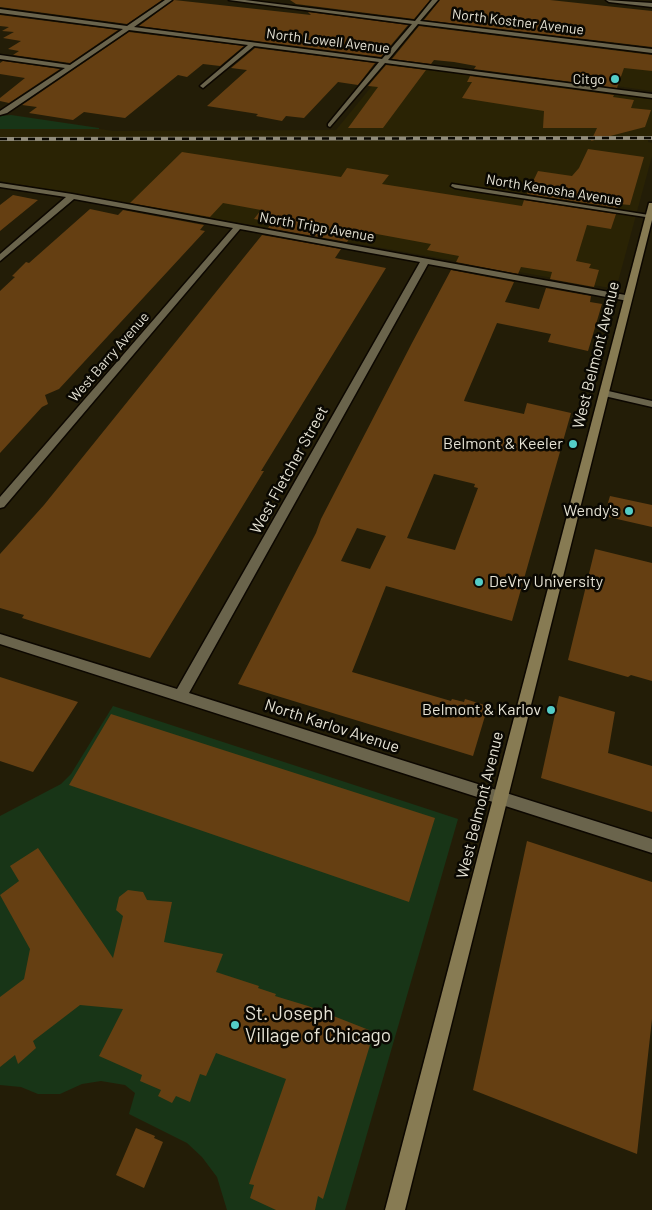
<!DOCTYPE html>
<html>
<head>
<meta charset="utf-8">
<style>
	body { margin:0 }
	canvas { display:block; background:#231d07 }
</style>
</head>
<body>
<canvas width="652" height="1210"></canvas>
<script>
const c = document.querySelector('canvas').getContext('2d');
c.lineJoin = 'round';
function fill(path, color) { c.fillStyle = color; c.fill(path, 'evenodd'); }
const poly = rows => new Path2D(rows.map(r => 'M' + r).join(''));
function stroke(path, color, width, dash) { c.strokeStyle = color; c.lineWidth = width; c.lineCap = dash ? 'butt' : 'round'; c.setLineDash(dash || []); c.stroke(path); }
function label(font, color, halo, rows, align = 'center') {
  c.font = font + ' Barlow,sans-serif'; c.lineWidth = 5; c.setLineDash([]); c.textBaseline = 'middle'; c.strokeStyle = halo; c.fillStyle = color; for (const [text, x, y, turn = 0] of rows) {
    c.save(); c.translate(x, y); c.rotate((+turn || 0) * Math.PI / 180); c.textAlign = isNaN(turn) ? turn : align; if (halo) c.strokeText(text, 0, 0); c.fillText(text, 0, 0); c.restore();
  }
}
const built = poly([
	[615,50,652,55,652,91,602,84],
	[390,64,652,99,652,137,649,137,648,142,652,143,652,156,616,289,0,181,0,129,99,129,113,131,336,130]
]);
const green = poly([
	[11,115,99,128,99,129,0,129,0,116],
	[113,706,458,819,345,1210,227,1210,217,1177,202,1157,187,1143,129,1114,135,1093,125,1085,101,1081,82,1084,60,1094,38,1094,21,1087,0,1085,0,816,61,784,71,774]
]);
const building = poly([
	[0,0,162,0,127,24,0,7],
	[174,0,311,15,308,12,408,25,381,57,139,26],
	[290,0,430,0,414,19,296,4],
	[440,0,550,0,652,11,652,47,424,20],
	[0,15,118,30,70,63,13,55,19,51,8,49,21,41,3,38,14,32,2,31,9,27,0,26],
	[419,26,652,55,652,71,624,68,617,88,474,69,476,66,454,62,434,60,431,64,392,59],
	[129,32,244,46,220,66,203,64,187,77,178,75,125,118,84,112,73,120,29,113,37,107,22,105],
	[255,48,375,63,358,85,338,82,304,118,286,116,282,121,256,116,258,114,207,106,247,70,231,68],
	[3,61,60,69,9,103,0,101,0,98,25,78,0,74,0,63],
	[386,65,426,70,383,128,348,128,378,87,368,86],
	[470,76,614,95,613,97,634,100,631,108,651,110,645,127,591,141,597,128,543,128,544,111,462,98,472,82,467,82],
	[588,149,644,157,630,205,619,204,618,208,527,194,538,171,572,176,579,168],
	[182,152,341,177,347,168,389,175,382,184,522,206,524,200,616,214,611,229,587,225,576,261,591,264,589,268,599,270,594,287,550,279,552,272,521,267,518,274,456,262,459,256,427,250,431,244,355,230,347,242,268,228,272,222,254,219,261,210,223,203,210,217,130,203],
	[13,195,38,200,0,231,0,205],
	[90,209,118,215,123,210,204,225,200,230,205,231,59,389,45,395,48,404,42,407,0,453,0,291,15,277,12,276,26,262,29,263],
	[262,235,341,249,335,258,386,268,261,471,264,471,150,658,22,618,24,615,0,608,0,554,44,505],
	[451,270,514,282,505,302,539,309,546,288,591,296,590,302,602,304,588,351,548,342,551,334,497,323,465,398,464,401,524,414,527,403,571,413,512,621,386,586,352,672,451,701,452,699,464,702,465,699,488,706,473,756,238,684,316,533,321,519,412,343],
	[434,474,475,484,474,487,478,488,455,550,407,538],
	[357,528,386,536,370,569,341,561],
	[610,496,652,505,652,527,604,516],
	[595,549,652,563,652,681,631,675,628,677,568,660],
	[0,677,78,702,33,772,0,761],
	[559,696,615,712,608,753,652,766,652,812,541,778],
	[111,714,435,818,409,902,69,785],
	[527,841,652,882,652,1019,637,1154,473,1090],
	[38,848,113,958,123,916,116,910,119,897,128,890,143,892,147,900,172,902,164,942,223,954,216,972,259,986,258,988,276,994,275,996,308,1006,369,1030,366,1044,370,1045,323,1199,318,1196,315,1210,276,1210,250,1198,254,1185,249,1184,286,1079,216,1053,206,1076,200,1074,190,1102,176,1096,172,1103,158,1096,161,1090,140,1081,142,1075,99,1056,123,1009,80,1005,33,1041,36,1048,18,1064,15,1055,0,1067,0,997,24,979,30,949,0,895,19,881,10,866],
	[136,1128,155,1136,154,1138,163,1142,144,1188,116,1175]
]);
const minor = poly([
	[165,0,172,0,134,27,382,59,412,24,229,0,245,0,415,21,432,0,438,0,420,21,652,49,652,53,418,24,388,60,652,94,652,98,385,63,330,127,328,126,328,124,379,62,254,46,203,88,200,86,201,85,248,45,129,30,7,113,0,115,0,111,65,68,0,59,0,55,70,65,123,29,0,13,0,9,127,26,165,0],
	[606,0,652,3,652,7,609,2,606,0],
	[0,183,72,194,631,296,632,298,628,301,428,264,189,693,652,839,652,853,0,644,0,634,177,689,420,262,240,229,4,507,0,508,0,497,233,228,74,199,0,261,0,254,66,197,0,187,0,183],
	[452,184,649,215,652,215,652,218,455,188,451,186,452,184]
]);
const tertiary = poly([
	[604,390,652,401,652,407,600,395,600,391,604,390]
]);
const secondary = poly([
	[649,203,652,203,652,220,405,1210,385,1210,649,203]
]);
const rail = poly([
	[0,139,652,138]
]);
const markers = [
	[615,79,5,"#54cdc7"],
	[573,444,5,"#54cdc7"],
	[629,511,5,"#54cdc7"],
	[479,582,5,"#54cdc7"],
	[551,710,5,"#54cdc7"],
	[235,1025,5,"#54cdc7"]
];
const farStreetnames = [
	["North Kostner Avenue",518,22,7],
	["North Lowell Avenue",328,41,7],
	["North Kenosha Avenue",554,190,9],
	["North Tripp Avenue",317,227,10],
	["West Barry Avenue",109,357,-49]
];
const farPoinames = [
	["Citgo",605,79]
];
const streetNames = [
	["West Belmont Avenue",596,355,-76],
	["West Fletcher Street",289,470,-61],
	["North Karlov Avenue",332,726,18],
	["West Belmont Avenue",480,805,-76]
];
const poiNames = [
	["Belmont & Keeler",563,444],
	["Wendy's",619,511],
	["DeVry University",489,582,"left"],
	["Belmont & Karlov",541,710]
];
const nearPoinames = [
	["St. Joseph",245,1014],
	["Village of Chicago",245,1036]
];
fill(built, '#2a2304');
fill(green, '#183517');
fill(building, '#653f12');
stroke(minor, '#0c0700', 3);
stroke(tertiary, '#0c0700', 3);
stroke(secondary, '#0c0700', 3);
fill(minor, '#6a644c');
fill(tertiary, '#6a644c');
fill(secondary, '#877b53');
stroke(rail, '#908b7a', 4);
stroke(rail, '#0a0802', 2.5, [7]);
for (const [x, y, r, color] of markers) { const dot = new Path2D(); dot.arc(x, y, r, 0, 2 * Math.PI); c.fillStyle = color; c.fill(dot); stroke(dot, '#0a0802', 2); }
label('14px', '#e6e3d5', '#0a0802', farStreetnames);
label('14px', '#e6e3d5', '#0a0802', farPoinames, 'right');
label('16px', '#e6e3d5', '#0a0802', streetNames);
label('16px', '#e6e3d5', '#0a0802', poiNames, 'right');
label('19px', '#e6e3d5', '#0a0802', nearPoinames, 'left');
</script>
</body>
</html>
